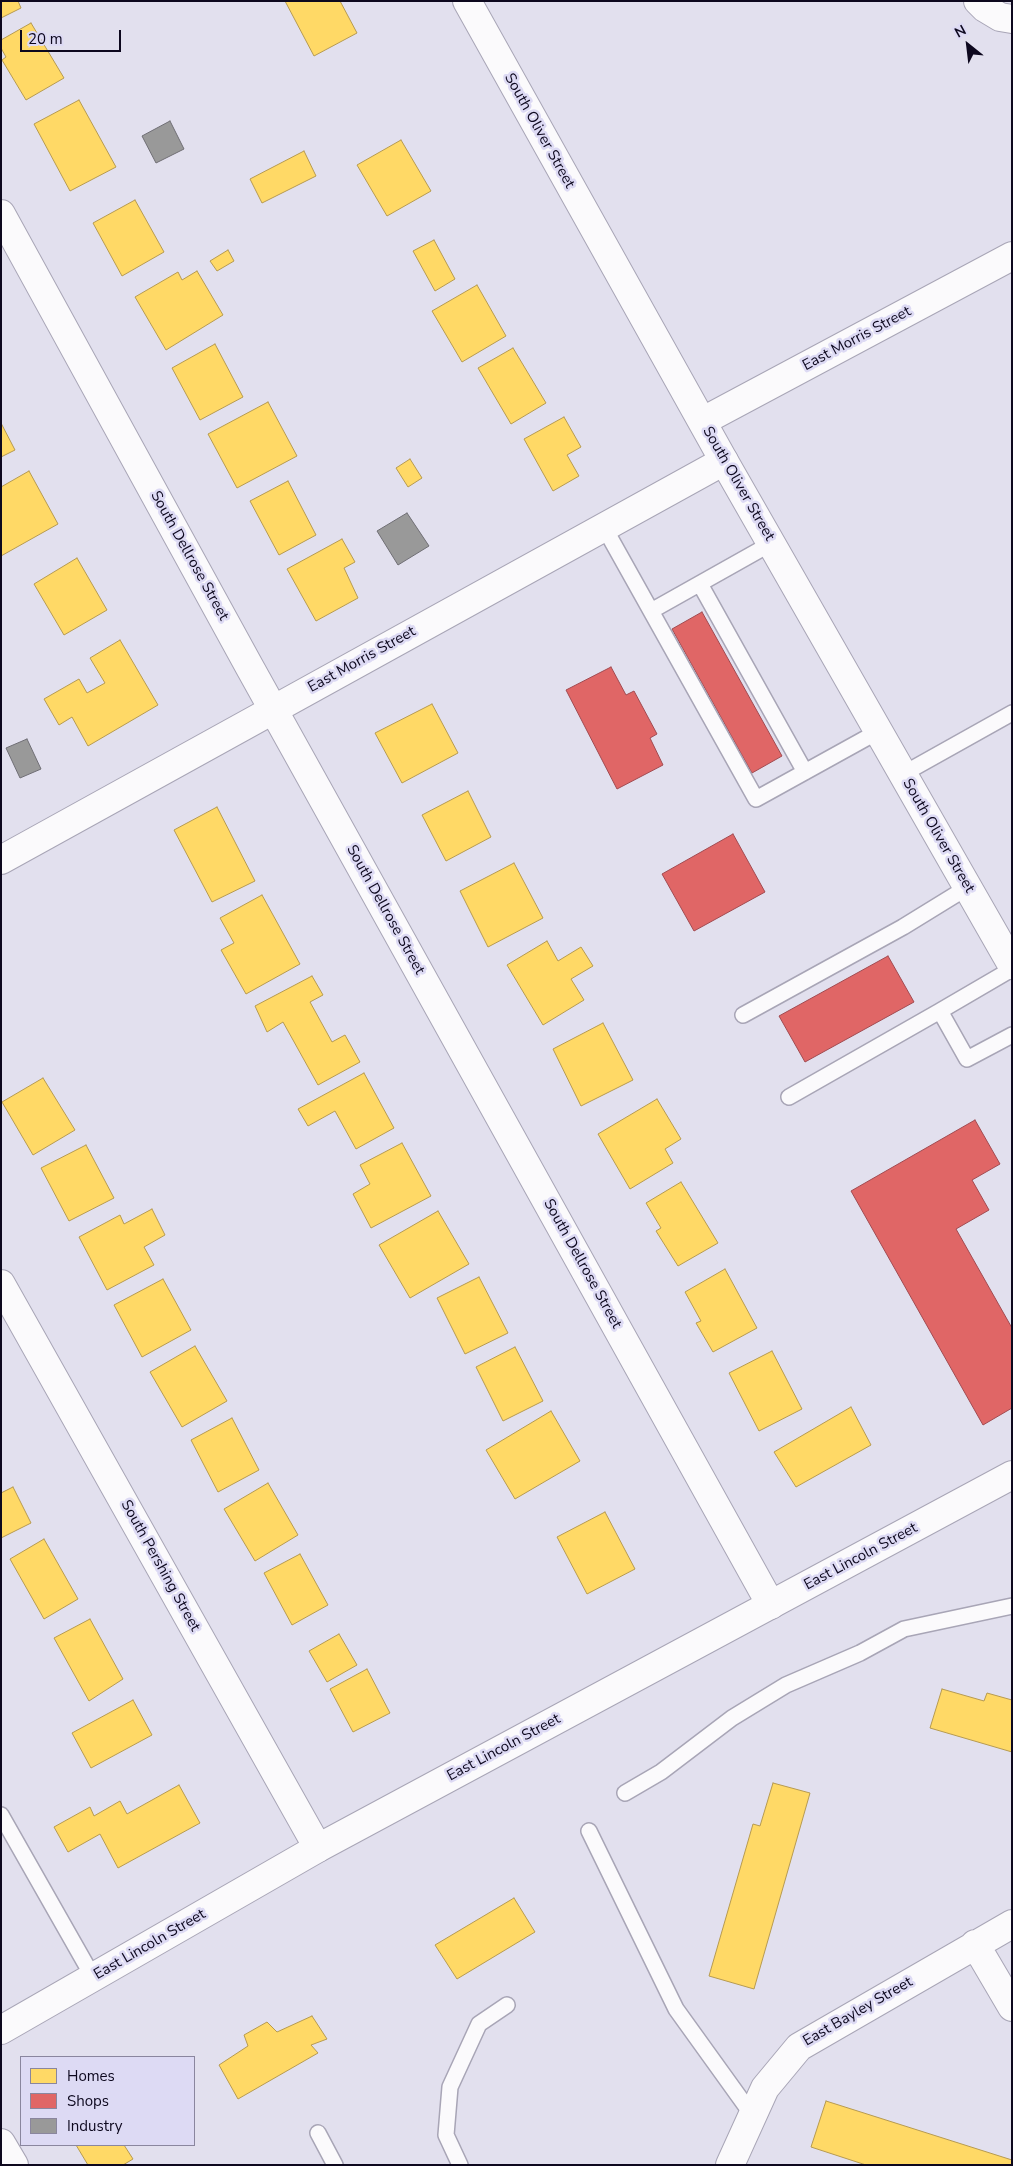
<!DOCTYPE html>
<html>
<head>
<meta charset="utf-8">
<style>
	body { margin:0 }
	#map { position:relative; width:1013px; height:2166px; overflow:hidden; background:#e2e0ee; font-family:"Nunito Sans",sans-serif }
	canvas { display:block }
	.frame { position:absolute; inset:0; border:2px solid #0d081e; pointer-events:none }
	.legend { position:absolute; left:20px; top:2056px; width:175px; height:90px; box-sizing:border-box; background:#dddaf4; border:1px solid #8a869e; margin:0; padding:6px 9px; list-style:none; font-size:15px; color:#0d081e }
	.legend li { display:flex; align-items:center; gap:10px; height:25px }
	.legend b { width:25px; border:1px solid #8a869e }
	.north { position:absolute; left:943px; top:20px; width:50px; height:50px; -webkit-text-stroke:4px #dddaf4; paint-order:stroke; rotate:331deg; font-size:14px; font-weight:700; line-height:20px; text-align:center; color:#0d081e }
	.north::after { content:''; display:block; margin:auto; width:18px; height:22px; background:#0d081e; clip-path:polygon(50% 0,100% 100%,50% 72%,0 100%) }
	.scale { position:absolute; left:20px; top:30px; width:101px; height:22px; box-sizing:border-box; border:2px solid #0d081e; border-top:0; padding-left:6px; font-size:15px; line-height:18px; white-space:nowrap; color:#0d081e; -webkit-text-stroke:4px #dddaf4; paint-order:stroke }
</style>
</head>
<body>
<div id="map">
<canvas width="1013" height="2166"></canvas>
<div class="frame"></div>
<ul class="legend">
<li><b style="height:14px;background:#ffd966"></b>Homes</li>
<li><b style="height:14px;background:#e06666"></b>Shops</li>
<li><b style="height:14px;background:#999"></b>Industry</li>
</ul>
<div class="north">N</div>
<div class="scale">20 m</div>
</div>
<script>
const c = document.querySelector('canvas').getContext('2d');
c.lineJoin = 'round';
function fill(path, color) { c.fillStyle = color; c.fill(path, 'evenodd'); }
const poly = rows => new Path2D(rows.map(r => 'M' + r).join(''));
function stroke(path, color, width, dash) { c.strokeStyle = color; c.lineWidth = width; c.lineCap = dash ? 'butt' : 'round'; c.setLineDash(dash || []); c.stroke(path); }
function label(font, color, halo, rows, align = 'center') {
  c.font = font + ' "Nunito Sans",sans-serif'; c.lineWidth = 5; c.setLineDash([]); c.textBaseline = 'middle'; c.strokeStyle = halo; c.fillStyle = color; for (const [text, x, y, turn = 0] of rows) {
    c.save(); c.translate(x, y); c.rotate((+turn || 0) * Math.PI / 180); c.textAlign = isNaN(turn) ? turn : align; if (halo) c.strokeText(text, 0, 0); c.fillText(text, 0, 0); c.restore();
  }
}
const homes = poly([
	[1,1,18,1,21,8,1,18,1,1],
	[285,1,340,1,357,33,314,56,285,1],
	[31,23,64,78,26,100,2,60,6,57,1,48,1,40,31,23],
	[79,100,116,167,70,191,34,124,79,100],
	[401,140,431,191,387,216,357,165,401,140],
	[304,151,316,176,262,203,250,179,304,151],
	[135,200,164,252,122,276,93,223,135,200],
	[434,240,455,279,435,291,413,251,434,240],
	[228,250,234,261,217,271,210,261,228,250],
	[197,271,223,315,166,350,135,297,178,272,182,280,197,271],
	[477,285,506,336,462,362,432,311,477,285],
	[215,344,243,397,200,420,172,368,215,344],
	[513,348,546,403,511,424,478,368,513,348],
	[268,402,297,456,237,488,208,434,268,402],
	[564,417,581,447,567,455,579,476,553,491,524,439,564,417],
	[1,423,15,450,1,457,1,423],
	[410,459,422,478,408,487,396,468,410,459],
	[29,471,58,524,1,556,1,487,29,471],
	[288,481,316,535,279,555,250,501,288,481],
	[342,539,355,562,344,568,358,598,316,621,287,569,342,539],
	[77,558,107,610,64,635,34,584,77,558],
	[120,640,158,705,88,746,72,717,59,725,44,699,79,679,87,693,105,683,90,658,120,640],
	[432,704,458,753,402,783,375,733,432,704],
	[468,791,491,837,446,861,422,815,468,791],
	[217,807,255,881,212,902,174,830,217,807],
	[514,863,543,918,488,947,460,891,514,863],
	[262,895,300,964,246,994,221,950,234,943,220,918,262,895],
	[547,941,558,961,581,947,593,966,571,979,584,1000,543,1025,507,965,547,941],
	[312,976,323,995,310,1002,332,1042,345,1035,360,1062,318,1085,283,1022,267,1032,255,1006,312,976],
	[603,1023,633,1080,581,1106,553,1049,603,1023],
	[364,1073,394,1128,356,1149,335,1111,308,1126,298,1109,364,1073],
	[43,1078,75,1130,33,1155,2,1102,43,1078],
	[657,1099,681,1139,665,1149,673,1163,630,1189,598,1134,657,1099],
	[402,1143,431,1196,371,1228,353,1194,370,1184,360,1165,402,1143],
	[86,1145,114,1198,69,1221,41,1168,86,1145],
	[681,1182,718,1243,678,1266,656,1231,661,1228,646,1203,681,1182],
	[152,1209,165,1235,144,1247,154,1265,107,1290,79,1237,120,1215,124,1224,152,1209],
	[438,1211,469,1264,410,1298,379,1245,438,1211],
	[725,1269,757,1328,713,1352,696,1323,701,1321,685,1292,725,1269],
	[479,1277,508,1333,465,1354,437,1298,479,1277],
	[163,1279,191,1330,142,1357,114,1305,163,1279],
	[195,1346,227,1401,182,1427,150,1372,195,1346],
	[515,1347,543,1401,503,1421,476,1367,515,1347],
	[772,1351,802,1409,759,1431,729,1373,772,1351],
	[851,1407,871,1445,796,1487,774,1452,851,1407],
	[551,1411,580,1461,515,1499,486,1450,551,1411],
	[232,1418,259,1470,218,1492,191,1440,232,1418],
	[268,1483,298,1535,255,1561,224,1509,268,1483],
	[13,1487,31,1523,1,1538,1,1493,13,1487],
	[605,1512,635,1569,587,1594,557,1537,605,1512],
	[44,1539,78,1599,44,1619,10,1559,44,1539],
	[300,1554,328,1605,292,1625,264,1573,300,1554],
	[90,1619,123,1679,89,1701,54,1638,90,1619],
	[339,1634,357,1665,327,1682,309,1651,339,1634],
	[367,1669,390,1713,353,1732,330,1689,367,1669],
	[942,1689,984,1701,987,1693,1012,1700,1012,1752,930,1728,942,1689],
	[133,1700,152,1735,91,1768,72,1733,133,1700],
	[773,1783,810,1793,754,1989,709,1976,753,1824,760,1826,773,1783],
	[179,1785,200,1823,118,1868,100,1834,68,1852,54,1827,90,1807,94,1816,120,1801,127,1814,179,1785],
	[514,1898,535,1932,457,1979,435,1945,514,1898],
	[312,2016,327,2039,311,2045,318,2053,238,2099,219,2065,248,2046,244,2035,267,2022,277,2032,312,2016],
	[826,2101,1012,2160,1012,2165,866,2165,811,2147,826,2101],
	[76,2145,124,2145,133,2159,123,2165,88,2165,76,2145]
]);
const shops = poly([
	[702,612,782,756,752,773,672,629,702,612],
	[611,667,626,695,634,691,657,734,650,738,663,765,617,789,566,690,611,667],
	[733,834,765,892,694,931,662,874,733,834],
	[888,956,914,1002,805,1062,779,1016,888,956],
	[975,1120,1000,1164,972,1180,989,1210,956,1229,1012,1328,1012,1408,983,1425,851,1191,975,1120]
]);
const industry = poly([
	[170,121,184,149,156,163,142,136,170,121],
	[407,513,429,546,398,565,377,531,407,513],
	[27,739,41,769,20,778,6,748,27,739]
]);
const lane = poly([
	[604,527,756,799,879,731],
	[700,584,805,772],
	[651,611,772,543],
	[903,774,1012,713],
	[1012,969,940,1011,967,1059,1012,1035],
	[743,1015,903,927,968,887],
	[789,1097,940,1011],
	[625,1793,661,1772,732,1718,786,1685,860,1653,904,1629,1012,1606],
	[1,1815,93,1977],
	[589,1831,676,2009,753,2116],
	[318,2133,335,2165],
	[460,2165,446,2135,450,2087,479,2024,507,2005]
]);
const street = poly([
	[978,1,985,8,1000,17,1012,19],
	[1,214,249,666,771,1605],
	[703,421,1012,256],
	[1,860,724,461],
	[1,1284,318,1848],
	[975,1944,1012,2007],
	[1,2143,14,2165],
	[730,2165,765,2088,799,2047,1012,1924]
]);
const secondary = poly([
	[467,1,724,461,1012,965],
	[1,2030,318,1848,1012,1475]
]);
const streetNames = [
	["South Oliver Street",539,131,61],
	["East Morris Street",857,339,-28],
	["South Oliver Street",738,484,60],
	["South Dellrose Street",189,556,61],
	["East Morris Street",362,660,-29],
	["South Oliver Street",938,836,60],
	["South Dellrose Street",385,910,61],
	["South Dellrose Street",582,1264,61],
	["East Lincoln Street",861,1557,-28],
	["South Pershing Street",160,1566,61],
	["East Lincoln Street",504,1748,-28],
	["East Lincoln Street",150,1945,-30],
	["East Bayley Street",858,2012,-30]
];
fill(homes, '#ffd966');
stroke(homes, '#b69a50', 1);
fill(shops, '#e06666');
stroke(shops, '#a14a50', 1);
fill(industry, '#999');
stroke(industry, '#6f6e74', 1);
stroke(lane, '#a8a5b6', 18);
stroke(street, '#a8a5b6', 30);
stroke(secondary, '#a8a5b6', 30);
stroke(lane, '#fbfafc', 15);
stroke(street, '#fbfafc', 28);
stroke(secondary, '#fbfafc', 28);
label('15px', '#0d081e', '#dddaf4', streetNames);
</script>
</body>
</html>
